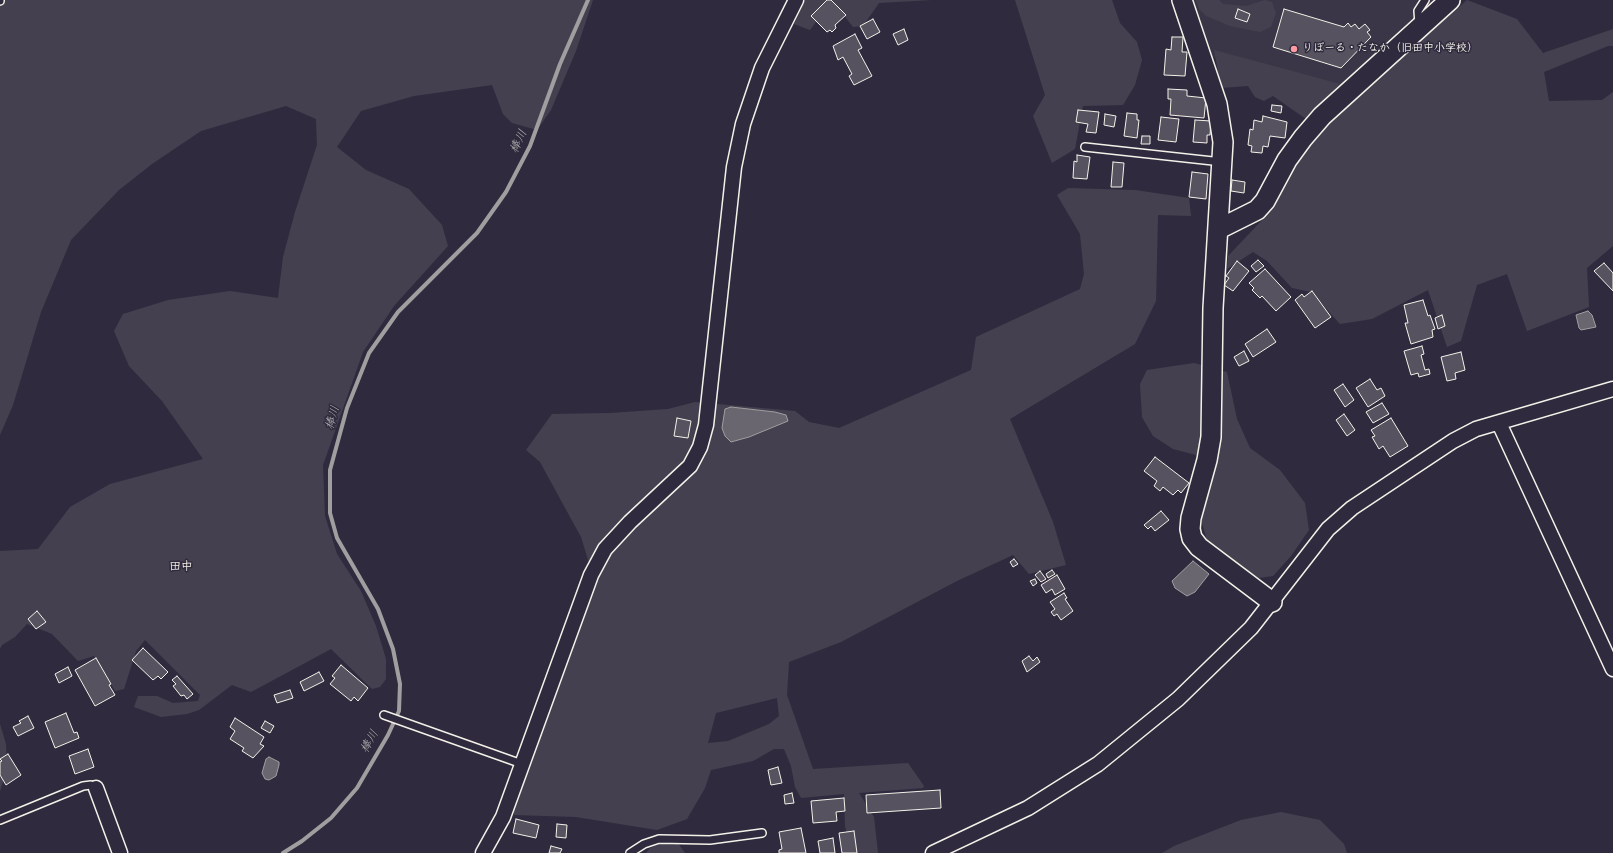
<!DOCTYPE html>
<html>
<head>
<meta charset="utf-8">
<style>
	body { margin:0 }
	canvas { display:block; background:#2f2a3d }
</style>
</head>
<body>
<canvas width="1613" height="853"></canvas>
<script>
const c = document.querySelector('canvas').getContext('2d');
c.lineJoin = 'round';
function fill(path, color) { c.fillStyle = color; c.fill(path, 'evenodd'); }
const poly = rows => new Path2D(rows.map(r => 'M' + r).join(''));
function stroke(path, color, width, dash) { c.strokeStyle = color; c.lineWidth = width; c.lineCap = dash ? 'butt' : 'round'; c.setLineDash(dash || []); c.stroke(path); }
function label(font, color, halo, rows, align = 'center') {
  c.font = font + ' "Gochi Hand","Klee One",sans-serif'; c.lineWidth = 3; c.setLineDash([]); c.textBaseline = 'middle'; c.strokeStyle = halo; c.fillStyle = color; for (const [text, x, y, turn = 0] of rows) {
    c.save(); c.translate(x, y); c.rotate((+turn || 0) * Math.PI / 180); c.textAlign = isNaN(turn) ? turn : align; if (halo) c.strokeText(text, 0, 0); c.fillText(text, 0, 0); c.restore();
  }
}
const built = poly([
	[1192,0,1435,0,1337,89,1208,56,1207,42]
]);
const green = poly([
	[0,0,593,0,576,51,551,110,537,130,512,123,503,114,492,85,414,96,361,111,337,147,366,170,409,189,442,225,448,246,394,306,363,352,323,465,325,516,337,554,361,591,376,626,386,659,386,679,380,687,372,689,331,649,251,692,232,685,199,710,187,714,161,717,134,707,138,696,157,696,173,703,198,701,200,695,145,640,136,651,124,689,115,691,94,656,78,661,52,634,27,624,15,637,2,645,0,649,0,551,38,549,70,507,110,484,203,459,162,401,129,366,114,331,123,314,168,300,230,291,278,298,283,257,295,212,317,145,316,119,286,106,201,131,152,164,119,190,71,240,41,312,13,405,0,435],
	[805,0,932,0,879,3,863,26,853,27,832,0,810,30,794,24],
	[1015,0,1112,0,1120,23,1137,42,1142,60,1135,85,1123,105,1083,106,1075,149,1052,163,1033,116,1045,95],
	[1196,0,1219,0,1223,4,1246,6,1265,0,1272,2,1276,13,1271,27,1260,32,1230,26,1206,16,1199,9],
	[1467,0,1517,19,1543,53,1613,29,1613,46,1608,46,1544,72,1549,101,1602,100,1613,92,1613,246,1587,268,1589,307,1527,331,1507,274,1477,285,1461,341,1447,347,1428,290,1372,319,1340,324,1311,292,1292,288,1267,261,1253,252,1227,269,1228,256,1265,217,1293,166,1328,123],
	[1214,50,1274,66,1340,84,1306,119,1273,96,1264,101,1255,97,1248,86,1221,88],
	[1068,188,1135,190,1189,198,1191,216,1158,215,1156,301,1135,344,1010,419,1053,522,1066,565,1029,574,1013,555,957,581,841,642,789,662,787,695,813,769,908,763,924,786,923,788,859,793,874,817,878,853,852,853,845,826,844,794,801,798,795,787,791,766,784,749,774,749,753,761,711,770,705,788,687,819,657,830,576,817,514,815,513,803,594,579,581,537,540,462,526,450,552,414,610,413,668,409,695,402,795,411,809,422,839,428,971,370,976,337,1080,289,1084,274,1080,234,1057,195],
	[731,407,775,412,786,415,749,437,731,442],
	[777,698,779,716,769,724,728,741,708,743,716,713],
	[1194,363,1227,372,1237,419,1250,448,1280,470,1305,503,1309,530,1291,556,1273,576,1259,578,1233,564,1207,540,1199,513,1200,456,1173,449,1153,436,1142,417,1140,384,1147,370],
	[0,724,6,744,7,770,0,791],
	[1281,812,1320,820,1344,844,1347,853,1162,853,1174,846,1241,820],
	[663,843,678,843,685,853,646,853,650,848]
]);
const water = poly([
	[1588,311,1592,315,1596,327,1581,330,1579,328,1576,315,1588,311],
	[731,407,775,412,786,415,788,421,749,437,731,442,725,436,722,428,725,409,731,407],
	[1193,561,1209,574,1195,592,1187,596,1175,588,1172,581,1193,561],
	[269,757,279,762,279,765,276,776,269,780,265,779,262,773,266,759,269,757]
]);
const stream = poly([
	[283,853,302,841,331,818,357,788,388,735,399,711,400,684,393,649,378,609,337,538,330,513,330,470,347,408,369,353,398,312,477,233,506,192,530,146,560,64,588,0]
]);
const building = poly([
	[827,0,831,0,846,15,835,25,836,28,832,32,830,30,827,32,811,16,827,0],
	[1238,9,1250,14,1247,22,1235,18,1238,9],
	[1284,9,1344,27,1348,23,1351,27,1355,24,1359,29,1365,24,1370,30,1367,32,1371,37,1341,68,1273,47,1284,9],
	[873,19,880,32,867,39,860,26,873,19],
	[904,29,908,40,898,45,893,34,904,29],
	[855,34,862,48,858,50,872,76,854,85,849,76,852,74,843,57,838,60,833,46,855,34],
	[1172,37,1183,37,1182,52,1187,52,1185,76,1164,75,1166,49,1171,50,1172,37],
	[1168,89,1187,90,1187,96,1206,98,1204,118,1170,115,1171,99,1168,99,1168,89],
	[1272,105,1282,106,1281,113,1271,111,1272,105],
	[1078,110,1099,112,1096,133,1086,132,1088,124,1076,122,1078,110],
	[1127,113,1137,114,1137,120,1139,120,1137,138,1124,136,1127,113],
	[1105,114,1116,116,1114,127,1104,125,1105,114],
	[1263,116,1287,122,1285,138,1270,136,1268,147,1263,146,1262,153,1251,152,1252,146,1248,145,1250,129,1253,130,1254,120,1262,122,1263,116],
	[1161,117,1179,119,1176,142,1158,140,1161,117],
	[1195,120,1211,121,1210,135,1207,135,1207,143,1193,142,1195,120],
	[1142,136,1150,136,1150,144,1141,144,1142,136],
	[1077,155,1090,157,1087,179,1073,178,1074,161,1077,162,1077,155],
	[1113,162,1124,163,1122,187,1111,187,1113,162],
	[1192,172,1208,174,1206,199,1189,197,1192,172],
	[1232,180,1245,182,1244,193,1231,191,1232,180],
	[1258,260,1264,266,1256,272,1251,266,1258,260],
	[1237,261,1249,271,1233,291,1224,285,1229,278,1226,276,1237,261],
	[1604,263,1613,273,1613,291,1594,271,1604,263],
	[1265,269,1291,297,1276,311,1262,296,1260,298,1252,290,1254,288,1249,283,1265,269],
	[1312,291,1331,317,1315,328,1295,300,1302,294,1304,297,1312,291],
	[1423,300,1428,316,1430,315,1435,329,1432,330,1433,337,1411,344,1405,323,1408,323,1404,305,1423,300],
	[1442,315,1445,326,1438,329,1435,318,1442,315],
	[1267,329,1276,342,1253,357,1245,344,1267,329],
	[1422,346,1424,354,1421,355,1425,370,1429,369,1430,374,1419,377,1418,373,1411,375,1404,351,1422,346],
	[1244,351,1249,361,1239,366,1234,357,1244,351],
	[1461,352,1465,370,1455,373,1456,379,1447,381,1441,357,1461,352],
	[1370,379,1377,390,1381,388,1385,396,1368,407,1356,388,1370,379],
	[1343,384,1354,400,1345,407,1334,390,1343,384],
	[1382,403,1389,414,1373,423,1366,412,1382,403],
	[1344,414,1355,430,1347,436,1336,420,1344,414],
	[677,418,691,421,688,438,674,436,677,418],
	[1391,418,1408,446,1390,457,1383,446,1379,449,1372,437,1375,436,1371,430,1391,418],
	[1155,457,1189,483,1181,493,1178,490,1173,495,1163,487,1160,491,1154,486,1157,481,1144,471,1155,457],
	[1161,511,1169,520,1155,531,1151,526,1148,529,1144,525,1161,511],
	[1014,559,1018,564,1013,567,1010,562,1014,559],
	[1052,570,1055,574,1048,578,1046,574,1052,570],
	[1040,571,1046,579,1041,582,1035,575,1040,571],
	[1057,575,1065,589,1055,595,1052,589,1046,593,1041,585,1057,575],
	[1035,579,1037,583,1033,586,1030,581,1035,579],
	[1064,593,1067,598,1065,599,1073,611,1061,620,1057,614,1054,616,1051,612,1055,609,1050,602,1064,593],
	[37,611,46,622,36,629,28,619,37,611],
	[143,648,168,672,161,679,158,676,153,680,132,660,143,648],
	[1029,656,1033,661,1037,657,1040,662,1027,672,1022,661,1029,656],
	[96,658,111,684,109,685,115,695,95,706,75,670,96,658],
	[341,665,368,688,358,701,354,697,351,701,330,684,335,678,332,676,341,665],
	[68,667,72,676,59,683,55,674,68,667],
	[319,672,324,681,304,691,300,682,319,672],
	[177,676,193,694,187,699,184,695,181,696,173,686,176,684,172,680,177,676],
	[290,690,293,698,277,703,274,695,290,690],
	[66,713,74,733,77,732,79,738,55,748,45,722,66,713],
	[28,716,34,728,18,736,13,727,21,723,19,721,28,716],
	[235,718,264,737,260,744,264,746,253,758,242,751,244,748,230,739,235,731,230,727,235,718],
	[265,721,274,726,270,733,261,728,265,721],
	[88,749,94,767,75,774,69,756,88,749],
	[8,754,21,775,6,785,0,775,0,762,2,761,0,759,8,754],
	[778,767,782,783,771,785,768,770,778,767],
	[940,790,941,808,867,813,866,795,940,790],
	[792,793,794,803,785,804,784,795,792,793],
	[844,798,845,811,836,812,837,821,813,823,811,801,844,798],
	[516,819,539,825,536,838,513,833,516,819],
	[557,824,567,825,566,838,556,837,557,824],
	[801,828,806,853,779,853,779,850,782,849,779,832,801,828],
	[854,831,857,853,842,853,839,833,854,831],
	[833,838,835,853,820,853,818,841,833,838],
	[551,846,562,849,560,853,549,853,551,846]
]);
const lane = poly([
	[0,1,0,0],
	[1419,24,1418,11,1425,0],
	[1085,147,1222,162],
	[384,715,522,764],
	[0,820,83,786,91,785,96,788],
	[630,853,644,844,659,839,710,840,762,833]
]);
const street = poly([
	[1499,423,1613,669],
	[96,788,120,853],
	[483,853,503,817,591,575,605,549,630,522,690,466,700,447,706,425,734,167,743,124,762,68,796,0],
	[933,853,1028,808,1098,764,1178,699,1251,628,1328,529,1352,508,1453,441,1476,429,1613,389]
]);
const secondary = poly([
	[1182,0,1217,104,1223,142,1213,308,1211,437,1207,460,1191,518,1190,529,1192,538,1199,547,1272,602],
	[1219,229,1257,210,1265,201,1287,160,1303,138,1322,116,1450,0]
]);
const markers = [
	[1294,49,4,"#ff9aa2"]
];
const poiNames = [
	["りぼーる・たなか（旧田中小学校）",1302,49]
];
const waterNames = [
	["棒川",520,142,-65],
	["棒川",334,418,-74],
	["棒川",371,742,-61]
];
const neighbourhoodNames = [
	["田中",181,568]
];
fill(built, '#3b3647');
fill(green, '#454050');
fill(water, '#6a6670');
stroke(water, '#a19ea0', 1);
stroke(stream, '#a19ea0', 4);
fill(building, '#56525f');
stroke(building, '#f4f1e8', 1);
stroke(lane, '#f4f1e8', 10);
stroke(street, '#f4f1e8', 17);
stroke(secondary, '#f4f1e8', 22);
stroke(lane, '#2f2a3d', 7);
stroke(street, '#2f2a3d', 14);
stroke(secondary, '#2f2a3d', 19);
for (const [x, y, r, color] of markers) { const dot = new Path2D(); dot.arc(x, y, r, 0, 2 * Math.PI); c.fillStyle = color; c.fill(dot); stroke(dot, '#2f2a3d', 1.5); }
label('bold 11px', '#f4f1e8', '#2f2a3d', poiNames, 'left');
label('italic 12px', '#b6b2b2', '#2f2a3d', waterNames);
label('bold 12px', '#f4f1e8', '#2f2a3d', neighbourhoodNames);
</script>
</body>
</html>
